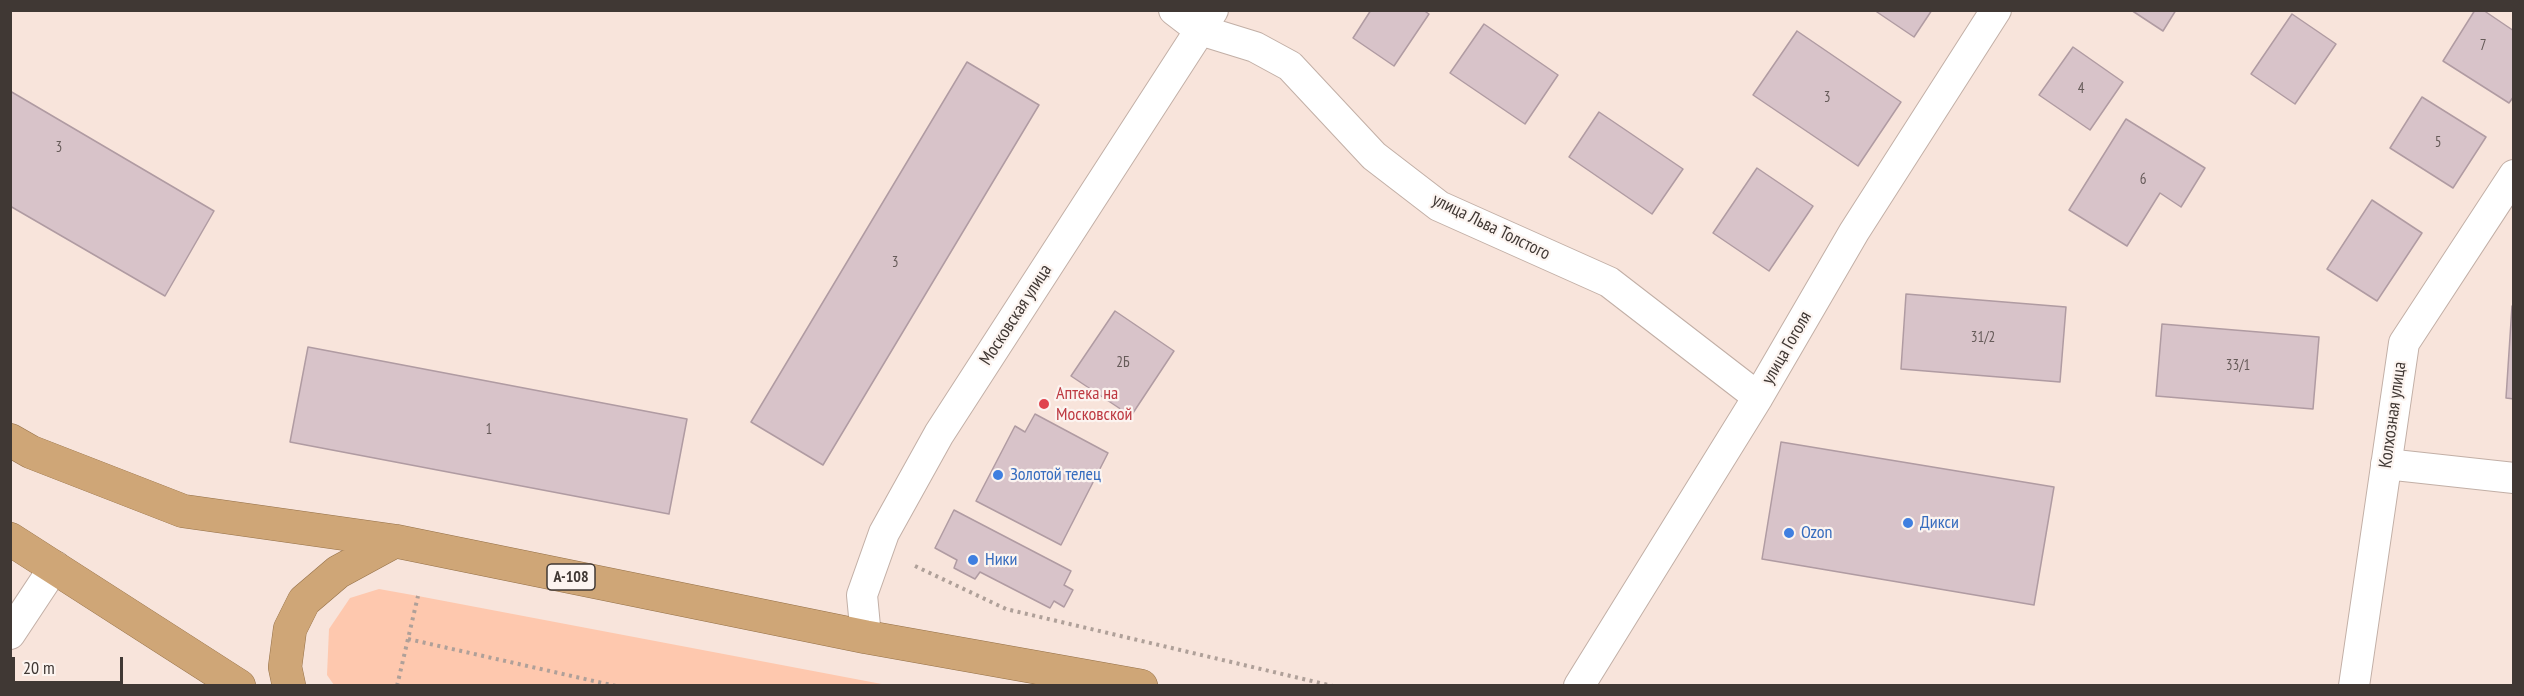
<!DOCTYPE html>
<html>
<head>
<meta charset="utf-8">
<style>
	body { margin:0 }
	#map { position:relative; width:2524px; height:696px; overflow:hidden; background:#f8e4db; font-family:"PT Sans Narrow",sans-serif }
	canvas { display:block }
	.frame { position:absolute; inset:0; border:12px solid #403834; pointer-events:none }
	.scale { position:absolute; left:12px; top:657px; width:111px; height:27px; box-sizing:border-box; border:3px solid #403834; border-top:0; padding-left:8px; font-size:18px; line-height:21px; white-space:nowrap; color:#403834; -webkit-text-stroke:4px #fcf4f0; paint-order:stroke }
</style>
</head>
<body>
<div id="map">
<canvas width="2524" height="696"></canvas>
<div class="frame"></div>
<div class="scale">20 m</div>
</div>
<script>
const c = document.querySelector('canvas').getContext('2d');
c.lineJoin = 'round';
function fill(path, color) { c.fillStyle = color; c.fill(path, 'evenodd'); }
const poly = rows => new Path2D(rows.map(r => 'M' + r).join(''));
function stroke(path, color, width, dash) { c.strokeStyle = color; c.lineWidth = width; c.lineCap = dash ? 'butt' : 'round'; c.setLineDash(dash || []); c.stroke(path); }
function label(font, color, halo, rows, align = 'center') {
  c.font = font + ' "PT Sans Narrow",sans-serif'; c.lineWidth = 4.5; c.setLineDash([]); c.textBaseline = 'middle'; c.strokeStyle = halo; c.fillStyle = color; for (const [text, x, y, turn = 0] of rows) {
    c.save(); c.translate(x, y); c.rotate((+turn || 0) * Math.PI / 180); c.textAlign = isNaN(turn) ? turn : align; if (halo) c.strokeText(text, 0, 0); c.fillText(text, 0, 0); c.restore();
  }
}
const green = poly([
	[379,589,418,596,887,685,334,685,327,675,329,629,350,598]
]);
const building = poly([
	[1371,10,1423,10,1429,14,1394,66,1353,38,1371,10],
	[1874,10,1932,10,1914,37,1874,10],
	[2131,10,2176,10,2163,31,2131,10],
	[2475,10,2483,10,2514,31,2514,96,2509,103,2443,61,2475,10],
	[2292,14,2336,44,2295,104,2251,74,2292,14],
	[1484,24,1558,75,1525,124,1450,73,1484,24],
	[1797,31,1901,102,1858,166,1753,95,1797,31],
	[2073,47,2123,82,2090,130,2039,95,2073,47],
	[967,62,1039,105,823,465,751,422,967,62],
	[10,91,214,211,165,296,10,206,10,91],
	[2422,97,2486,137,2453,188,2390,148,2422,97],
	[1599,112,1683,169,1652,214,1569,157,1599,112],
	[2126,119,2205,168,2181,207,2160,193,2127,246,2069,210,2126,119],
	[1757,168,1813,206,1769,271,1713,233,1757,168],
	[2372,200,2422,233,2377,301,2327,269,2372,200],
	[1906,294,2066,307,2060,382,1901,369,1906,294],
	[2512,306,2514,306,2514,399,2506,398,2512,306],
	[1115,311,1174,351,1131,416,1071,376,1115,311],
	[2162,324,2319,337,2313,409,2156,396,2162,324],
	[308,347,687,419,669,514,290,442,308,347],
	[1035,414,1108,453,1061,545,976,501,1015,426,1025,432,1035,414],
	[1781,442,2054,487,2034,605,1762,559,1781,442],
	[954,510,1071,571,1064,585,1073,590,1064,607,1054,601,1050,608,980,572,975,579,954,568,957,560,935,548,954,510]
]);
const path = poly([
	[915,566,1006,609,1333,686],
	[408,639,616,686],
	[397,686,418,596]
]);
const minor = poly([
	[1174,10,1200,30,1255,47,1290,66,1374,156,1439,206,1609,282,1758,397],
	[2386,464,2514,478],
	[10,634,55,566],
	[866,637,862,595,884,533,939,434,1213,10],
	[1579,686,1758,397,1854,232,1996,10],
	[2354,686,2404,343,2514,175]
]);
const trunk = poly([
	[10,440,31,452,183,511,395,541,866,637,1141,686],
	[10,539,239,686],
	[289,686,285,667,290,629,304,601,338,572,395,541]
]);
const markers = [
	[1044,404,6,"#e0444e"],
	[998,475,6,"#3f7fe0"],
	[1908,523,6,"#3f7fe0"],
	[1789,533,6,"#3f7fe0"],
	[973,560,6,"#3f7fe0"]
];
const numberNames = [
	["7",2483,46],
	["4",2081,89],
	["3",1827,98],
	["5",2438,143],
	["3",59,148],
	["6",2143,180],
	["3",895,263],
	["31/2",1983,338],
	["2Б",1123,363],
	["33/1",2238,366],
	["1",489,430]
];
const shields = [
	[571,577,48]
];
const shieldNames = [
	["А-108",571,577]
];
const streetNames = [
	["улица Льва Толстого",1491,227,26],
	["Московская улица",1016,315,-57],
	["улица Гоголя",1787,348,-60],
	["Колхозная улица",2393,415,-82]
];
const healthNames = [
	["Аптека на",1056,394],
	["Московской",1056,415]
];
const shopNames = [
	["Золотой телец",1010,475],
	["Дикси",1920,523],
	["Ozon",1801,533],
	["Ники",985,560]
];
fill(green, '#fec8ae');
fill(building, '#d8c3c9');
stroke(building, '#b09ba2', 1.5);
stroke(minor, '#c2afa6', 32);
stroke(trunk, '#957149', 34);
stroke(path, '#afa099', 4, [3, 4.5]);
stroke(minor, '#fff', 30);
stroke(trunk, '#cfa677', 33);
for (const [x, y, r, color] of markers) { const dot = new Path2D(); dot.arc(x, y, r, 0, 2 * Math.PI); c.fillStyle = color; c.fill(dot); stroke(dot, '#fcf4f0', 2); }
label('15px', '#665b59', null, numberNames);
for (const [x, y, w] of shields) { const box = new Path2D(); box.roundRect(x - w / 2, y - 13, w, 26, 4.5); c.fillStyle = '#fcf4f0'; c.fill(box); stroke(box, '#403834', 1.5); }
label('bold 16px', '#403834', null, shieldNames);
label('18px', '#403834', '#fcf4f0', streetNames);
label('18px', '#be3a42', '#fcf4f0', healthNames, 'left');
label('18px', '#366cbe', '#fcf4f0', shopNames, 'left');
</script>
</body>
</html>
